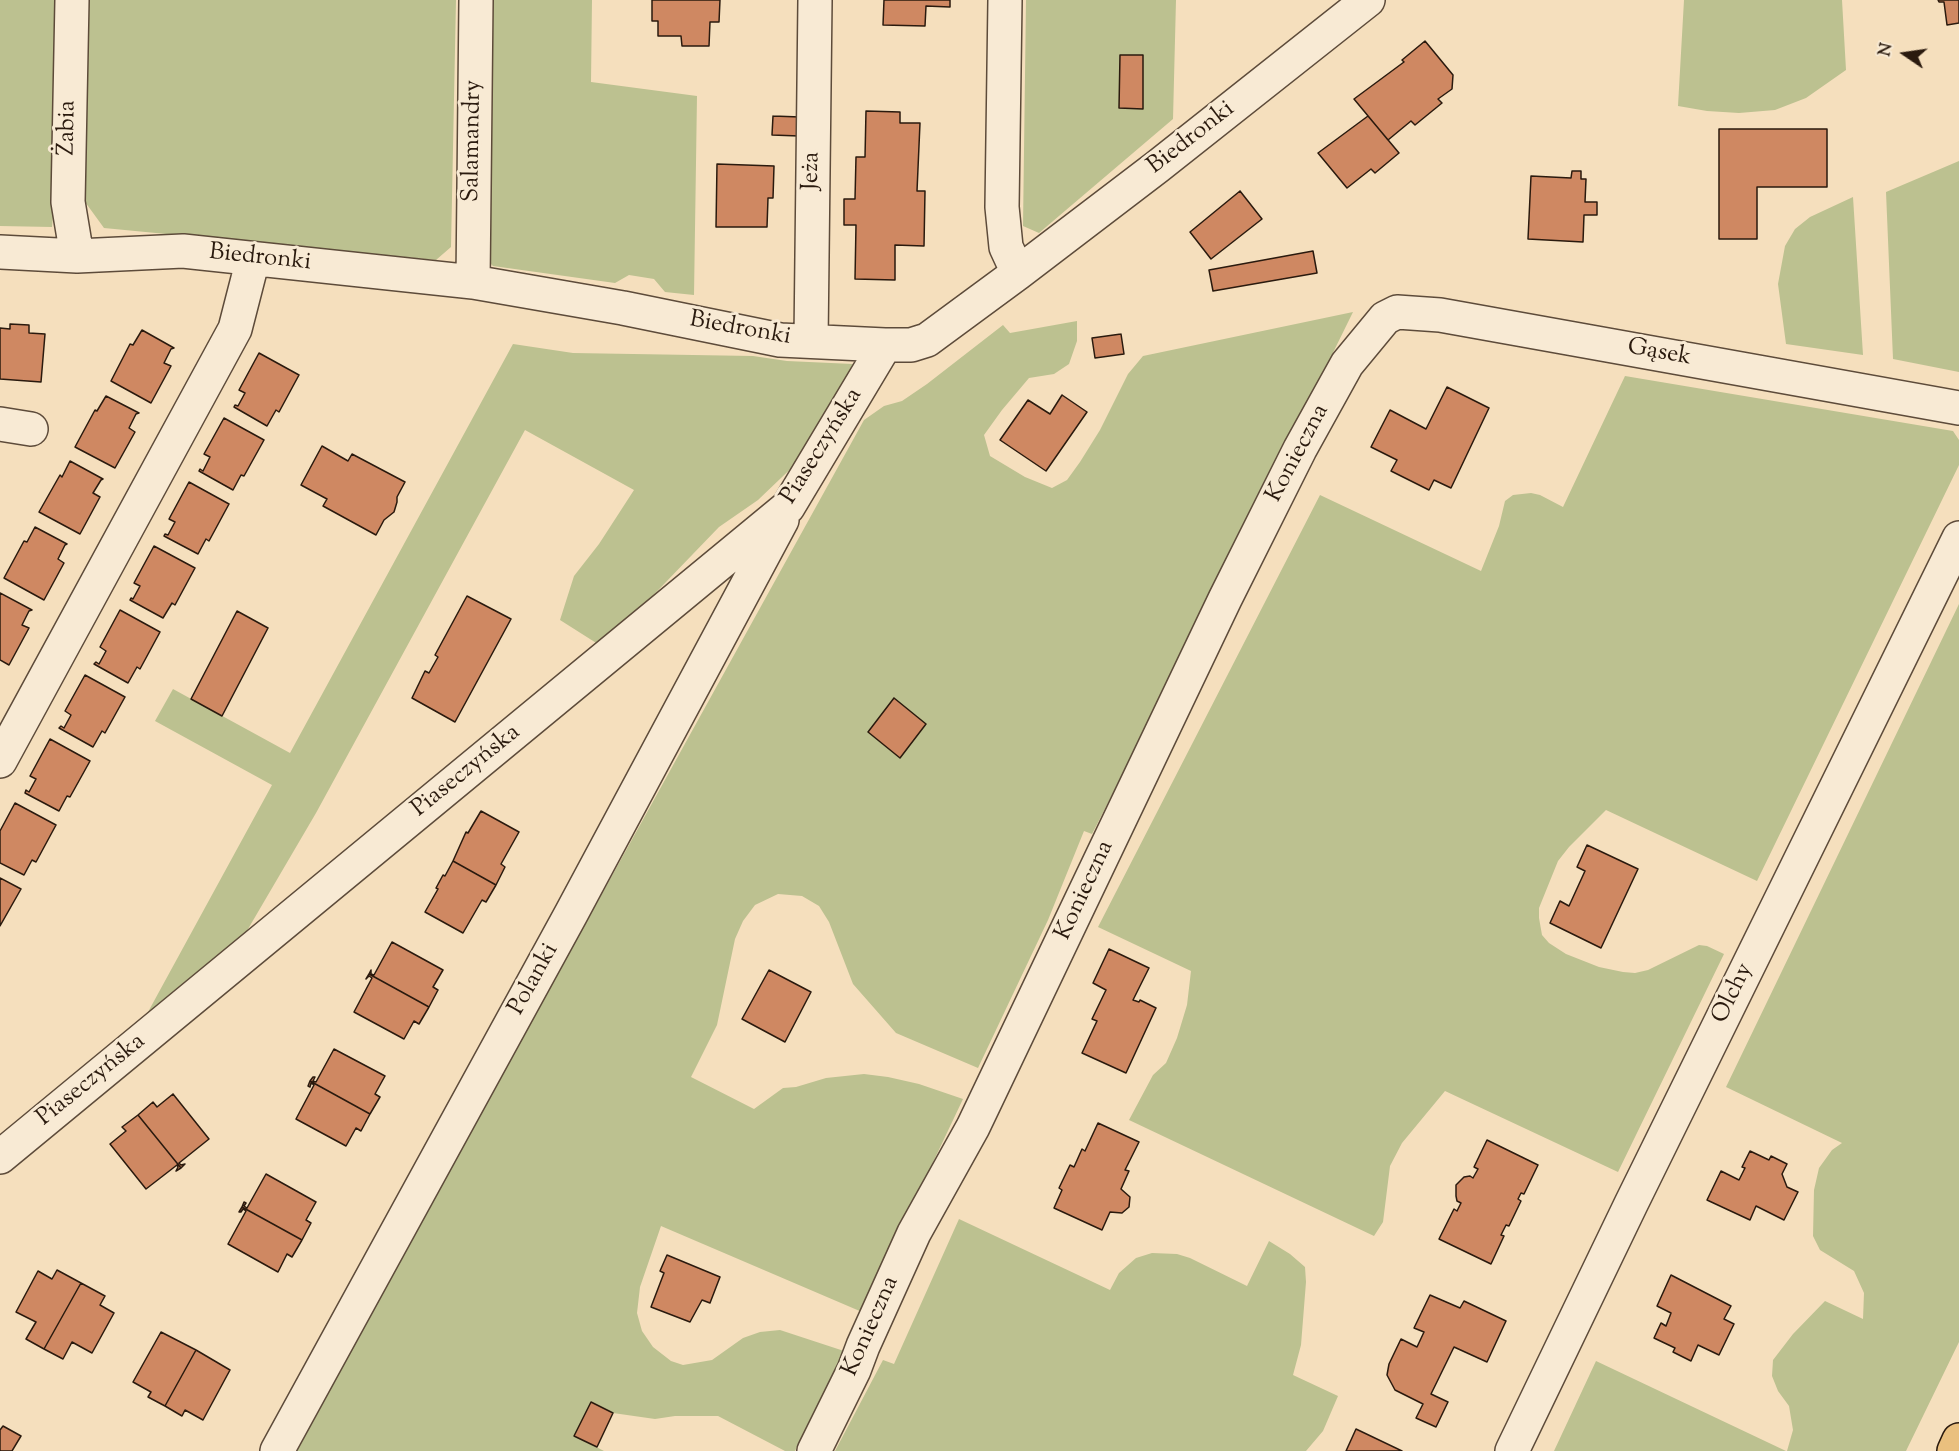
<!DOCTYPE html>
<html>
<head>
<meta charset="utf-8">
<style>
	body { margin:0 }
	#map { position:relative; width:1959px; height:1451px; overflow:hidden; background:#f5dfbd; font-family:"Sorts Mill Goudy",serif }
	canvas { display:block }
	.north { position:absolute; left:1875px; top:24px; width:60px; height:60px; -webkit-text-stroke:4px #f8ead4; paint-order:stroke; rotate:283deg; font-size:16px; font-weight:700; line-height:24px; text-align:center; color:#2a1a0e }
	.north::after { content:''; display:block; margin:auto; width:21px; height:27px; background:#2a1a0e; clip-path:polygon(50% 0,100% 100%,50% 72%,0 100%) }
</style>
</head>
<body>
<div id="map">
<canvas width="1959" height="1451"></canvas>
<div class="north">N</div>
</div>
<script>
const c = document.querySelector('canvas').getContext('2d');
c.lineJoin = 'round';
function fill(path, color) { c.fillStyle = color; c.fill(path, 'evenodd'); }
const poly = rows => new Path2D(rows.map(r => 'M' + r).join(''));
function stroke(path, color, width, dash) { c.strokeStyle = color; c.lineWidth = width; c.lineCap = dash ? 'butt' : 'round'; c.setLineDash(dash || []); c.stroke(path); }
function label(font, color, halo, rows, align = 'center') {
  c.font = font + ' "Sorts Mill Goudy",serif'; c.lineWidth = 6; c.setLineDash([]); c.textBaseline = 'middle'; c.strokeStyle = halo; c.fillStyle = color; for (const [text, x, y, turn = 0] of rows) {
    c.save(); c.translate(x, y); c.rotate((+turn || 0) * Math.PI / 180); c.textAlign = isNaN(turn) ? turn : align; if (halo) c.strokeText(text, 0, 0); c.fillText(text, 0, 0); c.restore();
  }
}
const green = poly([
	[0,0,58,0,55,194,52,227,0,226],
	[87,0,456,0,451,247,436,260,104,228,80,195],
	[487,0,592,0,591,82,697,96,694,295,665,292,654,279,629,275,615,283,493,266,484,257],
	[1026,0,1176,0,1173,119,1039,233,1023,226],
	[1684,0,1842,0,1846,70,1806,98,1775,110,1739,113,1707,111,1678,106],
	[1959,161,1959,372,1893,359,1886,192],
	[1853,197,1863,355,1786,344,1778,284,1785,246,1795,229,1810,217],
	[1353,312,1204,615,1092,834,1084,831,1048,920,978,1068,896,1033,853,984,829,922,819,906,802,896,778,894,755,905,743,921,735,939,717,1025,691,1077,754,1109,783,1088,796,1087,826,1078,864,1074,888,1077,919,1084,963,1099,862,1312,661,1226,640,1287,637,1313,642,1331,653,1347,671,1361,683,1365,712,1360,743,1338,760,1332,780,1330,844,1351,795,1451,785,1451,718,1416,675,1416,655,1419,613,1413,591,1403,575,1436,604,1451,297,1451,468,1136,864,420,884,406,902,401,927,384,1003,325,1010,333,1077,321,1077,341,1069,364,1054,374,1029,378,1002,410,984,435,990,456,1025,477,1052,488,1067,480,1080,462,1100,430,1128,374,1143,356],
	[513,344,573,353,753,356,787,361,853,364,803,457,758,500,719,527,612,638,601,646,560,620,574,576,599,544,634,490,525,430,316,813,241,941,142,1023,272,785,155,721,173,689,290,753],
	[1625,376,1953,431,1959,440,1959,465,1757,881,1606,810,1569,847,1558,861,1539,908,1539,918,1542,935,1549,943,1566,954,1599,967,1623,972,1635,973,1648,970,1699,945,1707,946,1724,954,1618,1172,1445,1091,1402,1143,1390,1166,1383,1222,1374,1236,1129,1120,1153,1075,1166,1063,1177,1038,1187,1005,1191,971,1098,927,1320,495,1481,571,1499,526,1505,501,1513,495,1531,493,1540,495,1563,507],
	[1959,604,1959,1342,1906,1451,1787,1451,1793,1430,1789,1406,1778,1391,1772,1376,1773,1360,1793,1334,1825,1301,1863,1319,1864,1293,1854,1271,1820,1250,1813,1236,1814,1190,1819,1168,1832,1150,1842,1143,1726,1087],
	[959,1219,1110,1290,1119,1273,1136,1258,1152,1253,1177,1254,1190,1258,1247,1286,1269,1241,1290,1254,1305,1267,1306,1282,1301,1345,1293,1375,1338,1396,1323,1431,1306,1451,835,1451,883,1360,894,1364],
	[1596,1361,1786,1451,1554,1451]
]);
const building = poly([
	[652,0,720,0,719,22,710,22,709,46,682,46,681,36,658,36,658,21,652,21,652,0],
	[884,0,950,0,950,7,926,6,925,26,883,25,884,0],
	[1938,0,1959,0,1959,23,1947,25,1944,2,1939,2,1938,0],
	[1425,41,1453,75,1452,89,1438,99,1442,103,1415,125,1411,121,1388,140,1354,99,1404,62,1402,60,1425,41],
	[1120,55,1143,55,1143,109,1119,108,1120,55],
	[866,111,900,112,900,123,920,123,917,191,925,191,924,246,895,245,895,280,855,279,856,225,844,225,844,199,855,199,856,157,865,157,866,111],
	[773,116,800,117,799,136,772,135,773,116],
	[1368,116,1399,153,1375,173,1371,169,1347,188,1318,153,1368,116],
	[1719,129,1827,129,1827,187,1757,187,1757,239,1719,239,1719,129],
	[717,164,774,166,773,198,768,198,767,227,716,227,717,164],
	[1572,171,1581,171,1581,179,1586,179,1585,202,1597,202,1597,215,1584,215,1583,242,1528,239,1531,176,1571,178,1572,171],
	[1240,191,1262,219,1211,259,1190,232,1240,191],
	[1313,251,1317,273,1213,291,1209,270,1313,251],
	[10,324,29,325,29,333,45,334,41,382,0,379,0,328,10,329,10,324],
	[142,330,174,348,171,349,164,363,171,366,151,403,111,381,130,344,133,345,142,330],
	[1121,334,1124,354,1095,358,1092,338,1121,334],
	[259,353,299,375,279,412,276,410,267,426,234,407,235,405,238,406,245,393,239,390,259,353],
	[1447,387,1489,408,1451,488,1434,480,1429,490,1391,471,1397,460,1371,447,1390,410,1426,429,1447,387],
	[1062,395,1087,412,1046,471,1000,440,1028,400,1050,414,1062,395],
	[106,396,139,413,136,414,129,428,135,432,115,468,75,447,95,410,97,411,106,396],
	[224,418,264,440,244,476,241,475,233,490,199,471,200,469,203,471,210,457,204,454,224,418],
	[322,446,348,461,352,454,405,482,397,497,397,502,394,512,384,520,376,535,323,506,327,499,301,485,322,446],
	[70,461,103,479,101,480,93,493,100,497,80,534,39,512,60,475,62,477,70,461],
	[189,482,229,504,209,541,206,539,198,554,164,536,165,534,168,535,175,522,169,519,189,482],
	[35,527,67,544,65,545,58,559,64,563,44,600,4,578,24,541,27,542,35,527],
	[154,546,195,568,175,605,172,603,163,618,130,600,131,598,133,599,140,586,134,583,154,546],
	[0,593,32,610,29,611,22,625,29,628,9,665,0,660,0,593],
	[467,596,511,619,455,722,412,698,425,671,429,673,438,657,435,655,467,596],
	[120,610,160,632,140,669,137,667,128,683,94,664,96,662,99,664,106,651,100,647,120,610],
	[237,611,268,628,222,716,191,699,237,611],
	[85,675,125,697,105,733,102,731,93,747,59,728,61,726,64,728,71,715,65,711,85,675],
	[894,698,926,724,900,758,868,732,894,698],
	[50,739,90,761,70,797,67,796,59,811,25,793,26,790,29,792,36,779,30,776,50,739],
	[15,803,56,825,36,862,32,860,24,875,0,863,0,831,15,803],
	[481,811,519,832,501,864,505,867,496,885,453,861,466,832,468,833,481,811],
	[1587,845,1638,869,1601,948,1550,923,1560,901,1569,906,1585,871,1577,867,1587,845],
	[453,861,496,885,486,902,482,900,463,933,425,912,438,889,436,888,443,875,445,876,453,861],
	[0,878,21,889,0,926,0,878],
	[392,942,443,970,433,987,438,990,429,1007,369,974,371,970,371,974,374,975,392,942],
	[1109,949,1149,968,1133,1000,1139,1002,1140,1000,1156,1008,1126,1073,1082,1053,1097,1021,1092,1019,1106,990,1093,983,1109,949],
	[769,970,811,992,785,1042,742,1019,769,970],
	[369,974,429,1007,419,1024,414,1021,404,1039,354,1012,372,978,369,976,366,979,369,974],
	[334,1049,385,1076,375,1094,380,1097,370,1114,310,1081,313,1077,315,1077,313,1081,316,1082,334,1049],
	[310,1081,370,1114,361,1131,356,1128,346,1146,296,1119,314,1085,311,1083,310,1087,308,1086,310,1081],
	[173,1094,209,1139,179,1163,181,1165,185,1164,181,1168,138,1115,153,1102,157,1107,173,1094],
	[138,1115,181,1168,176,1171,178,1167,177,1165,146,1189,110,1144,126,1131,122,1127,138,1115],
	[1098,1123,1139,1142,1125,1170,1129,1171,1121,1189,1130,1197,1129,1207,1122,1213,1110,1212,1102,1230,1054,1208,1062,1190,1059,1188,1070,1165,1074,1167,1082,1149,1085,1151,1098,1123],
	[1487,1140,1538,1165,1524,1194,1521,1193,1518,1199,1521,1201,1509,1226,1506,1225,1501,1235,1504,1236,1491,1264,1439,1239,1454,1209,1457,1211,1461,1203,1457,1201,1456,1196,1456,1185,1464,1177,1470,1176,1473,1178,1478,1169,1474,1167,1487,1140],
	[1750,1151,1769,1160,1771,1156,1787,1164,1782,1174,1787,1187,1798,1192,1784,1220,1756,1206,1750,1220,1707,1200,1721,1171,1739,1180,1745,1168,1742,1167,1750,1151],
	[266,1174,316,1202,306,1220,311,1223,302,1240,242,1207,244,1202,246,1203,244,1206,247,1208,266,1174],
	[242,1207,302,1240,292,1257,287,1254,278,1272,228,1244,246,1211,243,1209,241,1212,239,1212,242,1207],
	[667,1255,720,1277,710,1303,702,1300,690,1322,651,1307,664,1273,660,1271,667,1255],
	[57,1270,81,1283,44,1349,26,1339,36,1322,16,1312,38,1271,52,1279,57,1270],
	[1671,1275,1731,1306,1724,1319,1734,1324,1719,1355,1698,1345,1691,1361,1673,1352,1675,1348,1654,1338,1661,1323,1666,1326,1671,1313,1657,1306,1671,1275],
	[81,1283,105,1296,100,1305,114,1313,92,1353,72,1342,63,1359,44,1349,81,1283],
	[1430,1295,1460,1308,1464,1301,1506,1321,1487,1362,1454,1347,1431,1394,1448,1402,1436,1427,1416,1418,1423,1404,1395,1390,1387,1375,1389,1364,1401,1339,1417,1347,1424,1332,1414,1328,1430,1295],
	[161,1332,196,1350,165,1406,148,1397,151,1392,133,1382,161,1332],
	[196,1350,230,1370,203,1420,185,1410,182,1416,165,1406,196,1350],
	[591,1402,613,1413,597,1447,574,1436,591,1402],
	[3,1426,21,1436,12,1451,0,1451,0,1430,3,1426],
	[1356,1429,1402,1451,1346,1451,1356,1429]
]);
const minor = poly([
	[72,0,68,202,77,256],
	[1005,0,1002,207,1006,247,1018,273],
	[0,252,77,256,183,251,473,282,623,308,780,340,885,345,911,345,927,340,1018,273,1157,167,1368,0],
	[473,282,476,0],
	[811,341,815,0],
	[0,424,31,429],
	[0,761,235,329,253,259],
	[0,1157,788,507,885,345],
	[277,1451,571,914,782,520],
	[814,1451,854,1370,863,1346,914,1233,973,1127,1225,599,1300,449,1347,364,1385,318,1397,312,1440,315,1959,408],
	[1512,1451,1631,1204,1959,538]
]);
const major = poly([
	[1954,1451,1959,1440]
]);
const streetNames = [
	["Żabia",69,128,-89],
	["Biedronki",1192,139,-38],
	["Salamandry",474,141,-89],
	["Jeża",813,171,-89],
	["Biedronki",260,259,6],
	["Biedronki",740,330,10],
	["Gąsek",1659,354,10],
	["Piaseczyńska",823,447,-58],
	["Konieczna",1299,454,-62],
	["Piaseczyńska",467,772,-39],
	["Konieczna",1086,891,-65],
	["Polanki",535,980,-61],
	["Olchy",1734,994,-64],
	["Piaseczyńska",92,1081,-39],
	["Konieczna",872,1327,-66]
];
fill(green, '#bcc190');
fill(building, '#cf8862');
stroke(building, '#2a1a0e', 1.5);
stroke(minor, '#5d4b3a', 36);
stroke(major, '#2a1a0e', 36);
stroke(minor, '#f8ead4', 33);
stroke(major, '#eac07e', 33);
label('24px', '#2a1a0e', '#f8ead4', streetNames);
</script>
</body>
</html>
